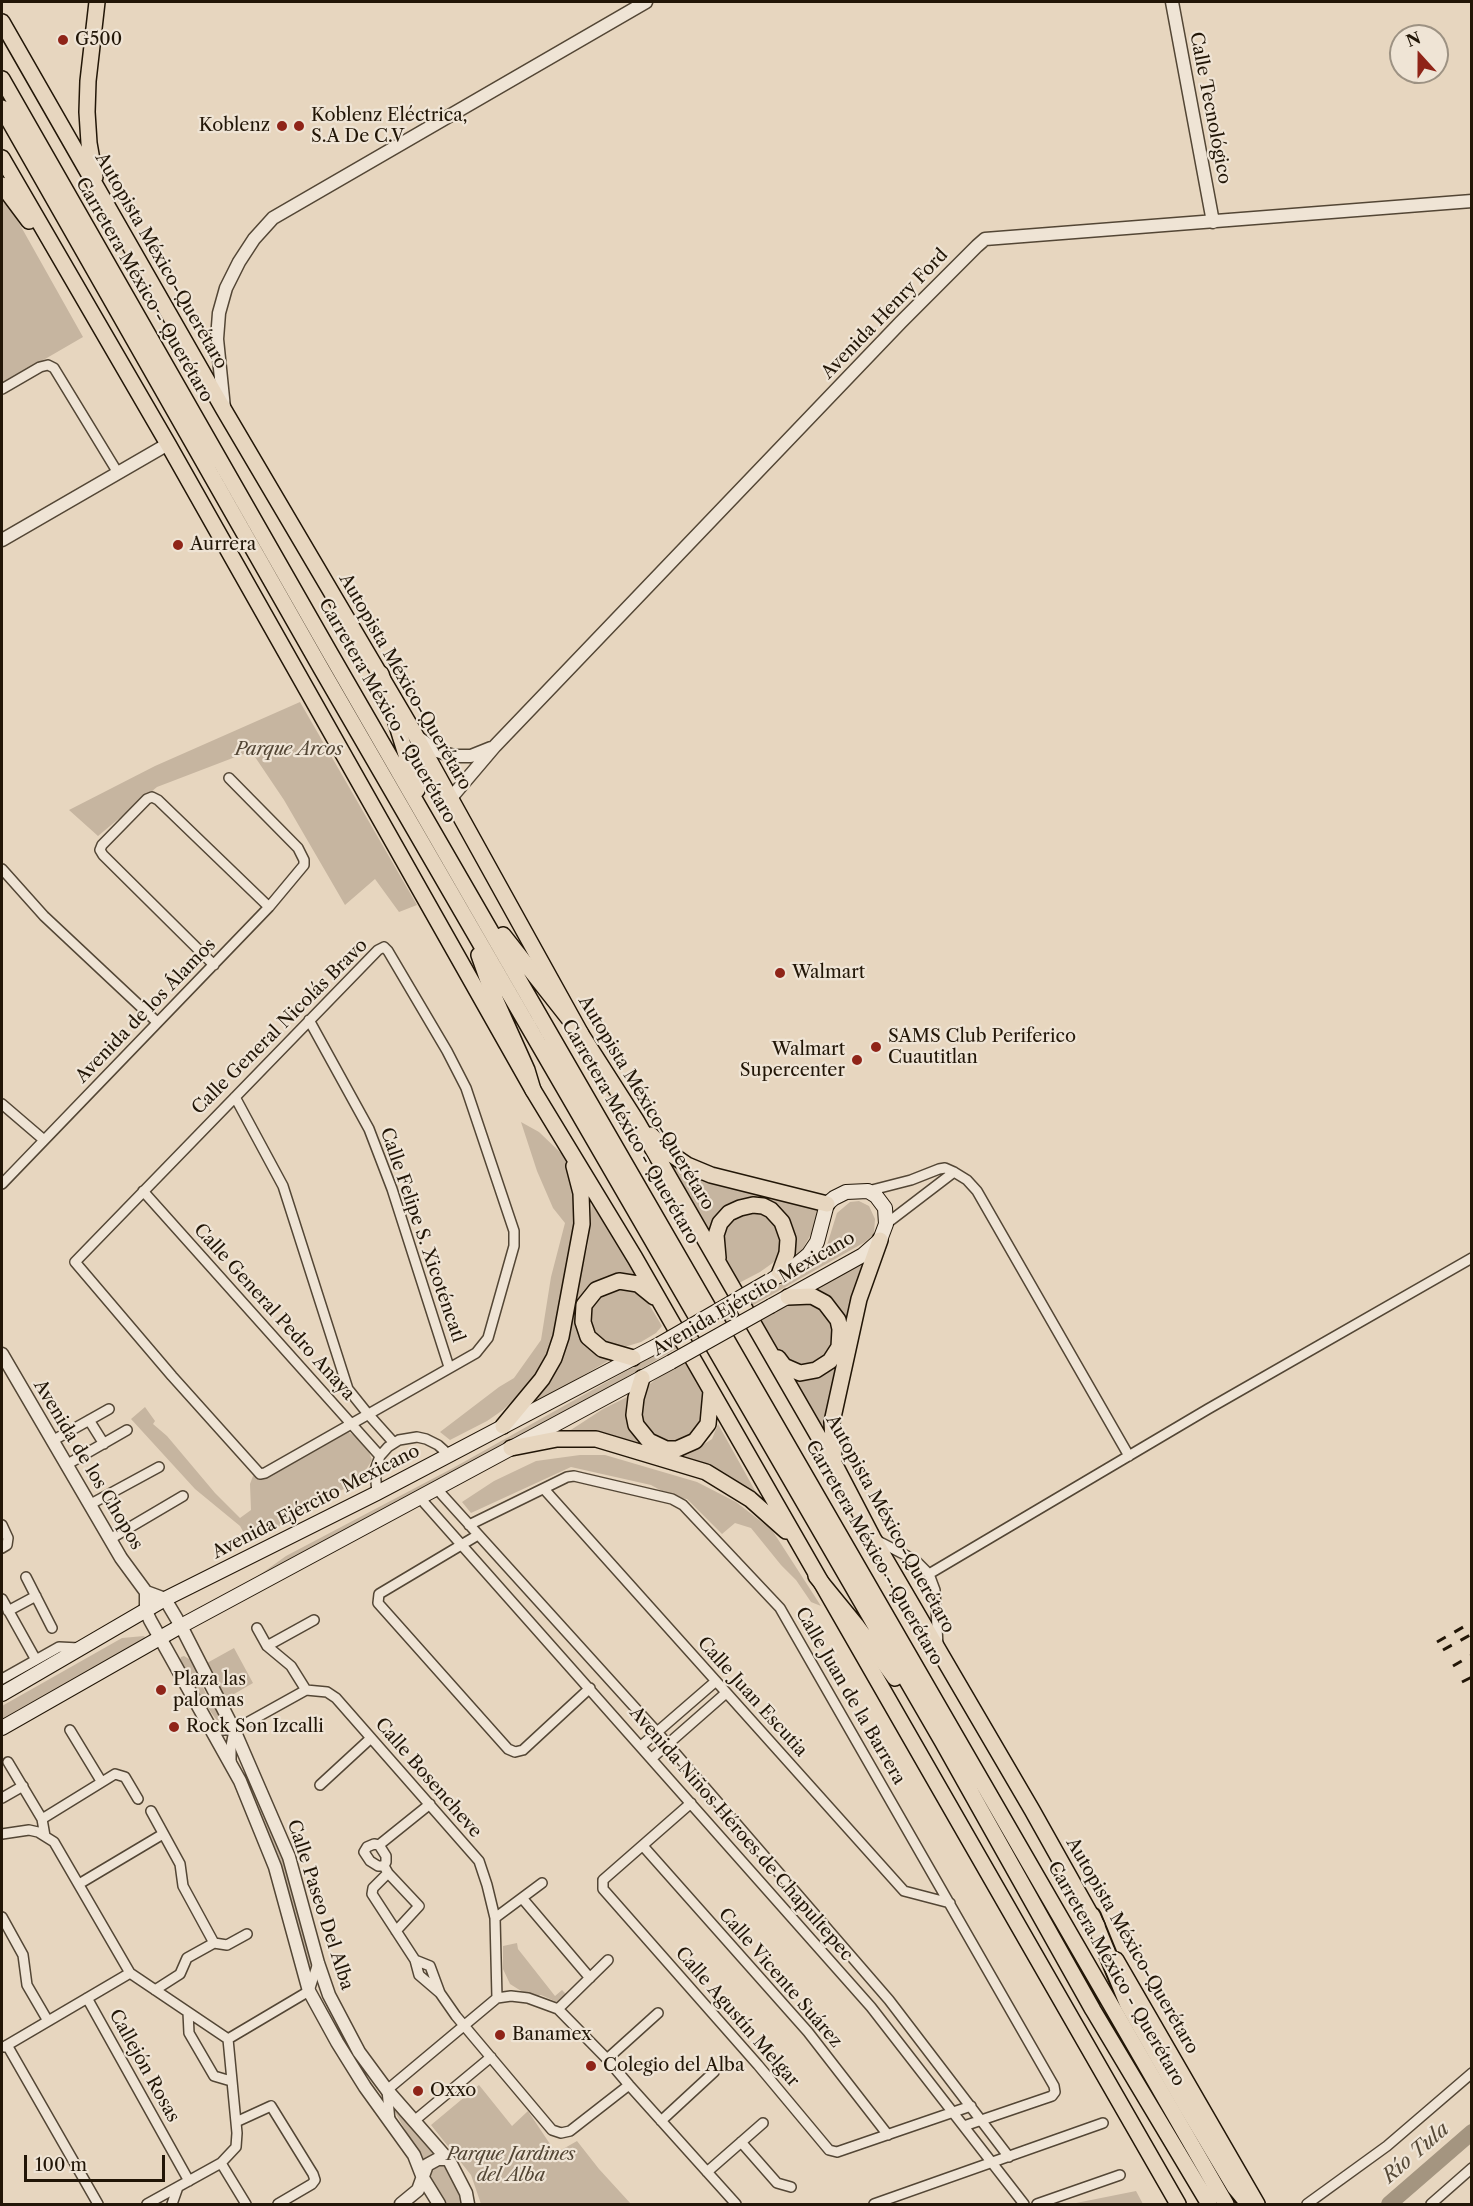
<!DOCTYPE html>
<html>
<head>
<meta charset="utf-8">
<style>
	body { margin:0 }
	#map { position:relative; width:1473px; height:2206px; overflow:hidden; background:#e7d6bf; font-family:"Libre Caslon Text",serif }
	canvas { display:block }
	.frame { position:absolute; inset:0; border:3px solid #221607; pointer-events:none }
	.north { position:absolute; left:1389px; top:24px; width:60px; height:60px; box-sizing:border-box; background:#efe4d5; border:2px solid #9d9283; border-radius:50%; rotate:339deg; font-size:16px; font-weight:700; line-height:24px; text-align:center; color:#221607 }
	.north::after { content:''; display:block; margin:auto; width:21px; height:27px; background:#8f2418; clip-path:polygon(50% 0,100% 100%,50% 72%,0 100%) }
	.scale { position:absolute; left:24px; top:2155px; width:141px; height:27px; box-sizing:border-box; border:3px solid #221607; border-top:0; padding-left:8px; font-size:18px; line-height:21px; white-space:nowrap; color:#221607; -webkit-text-stroke:4px #efe4d5; paint-order:stroke }
</style>
</head>
<body>
<div id="map">
<canvas width="1473" height="2206"></canvas>
<div class="frame"></div>
<div class="north">N</div>
<div class="scale">100 m</div>
</div>
<script>
const c = document.querySelector('canvas').getContext('2d');
c.lineJoin = 'round';
function fill(path, color) { c.fillStyle = color; c.fill(path, 'evenodd'); }
const poly = rows => new Path2D(rows.map(r => 'M' + r).join(''));
function stroke(path, color, width, dash) { c.strokeStyle = color; c.lineWidth = width; c.lineCap = dash ? 'butt' : 'round'; c.setLineDash(dash || []); c.stroke(path); }
function label(font, color, halo, rows, align = 'center') {
  c.font = font + ' "Libre Caslon Text",serif'; c.lineWidth = 4.5; c.setLineDash([]); c.textBaseline = 'middle'; c.strokeStyle = halo; c.fillStyle = color; for (const [text, x, y, turn = 0] of rows) {
    c.save(); c.translate(x, y); c.rotate((+turn || 0) * Math.PI / 180); c.textAlign = isNaN(turn) ? turn : align; if (halo) c.strokeText(text, 0, 0); c.fillText(text, 0, 0); c.restore();
  }
}
const green = poly([
	[2,197,19,223,83,337,2,384],
	[300,702,417,905,399,912,375,879,345,905,284,800,251,751,157,787,98,836,69,810,155,766],
	[521,1122,539,1132,563,1155,571,1169,577,1221,561,1306,546,1362,530,1384,503,1410,487,1421,450,1440,440,1432,499,1387,514,1378,541,1340,551,1277,565,1223,553,1208,537,1171],
	[661,1152,676,1167,731,1188,816,1208,818,1212,815,1227,802,1250,790,1260,791,1230,745,1201,712,1241],
	[592,1201,639,1281,618,1275,605,1277,588,1290,580,1334,588,1347,597,1355,613,1358,526,1409,553,1375,563,1353,588,1244],
	[859,1201,869,1206,875,1219,874,1234,865,1242,448,1478,247,1584,286,1556,453,1468,780,1285,810,1266,827,1245,837,1213,850,1202],
	[759,1212,772,1220,778,1229,782,1244,774,1262,760,1272,737,1284,724,1262,721,1237,724,1228,736,1215],
	[866,1259,827,1440,793,1378,803,1378,844,1336,812,1290],
	[631,1288,644,1296,662,1326,656,1333,641,1342,621,1348,604,1343,597,1336,591,1321,591,1311,592,1303,607,1289],
	[790,1303,815,1303,834,1319,834,1349,810,1367,783,1361,758,1321],
	[686,1363,705,1396,709,1413,693,1435,669,1445,652,1438,639,1416,642,1394,650,1384,660,1376],
	[631,1395,629,1423,637,1439,643,1446,679,1457,689,1454,712,1439,718,1424,758,1496,707,1468,557,1439,603,1409],
	[145,1407,155,1421,153,1424,167,1436,215,1493,240,1518,251,1510,250,1484,253,1476,265,1472,344,1427,350,1433,357,1437,369,1452,372,1460,359,1481,338,1492,332,1499,249,1542,240,1526,195,1489,131,1419],
	[580,1455,605,1455,697,1482,736,1502,772,1530,821,1606,811,1602,796,1580,781,1565,751,1528,735,1523,722,1534,687,1499,673,1497,651,1485,571,1467,471,1513,462,1502,494,1481,536,1461],
	[144,1636,146,1639,2,1723,2,1706,122,1638],
	[234,1648,253,1683,222,1701,207,1663],
	[184,1656,191,1660,195,1667,207,1697,228,1727,224,1728,215,1718,194,1687,179,1663,181,1657],
	[235,1744,279,1841,313,1961,311,1978,287,1892],
	[517,1943,518,1949,555,1996,562,1990,568,1996,559,2003,541,1995,535,1997,526,1994,510,1984,503,1969,503,1946],
	[479,2085,512,2126,528,2111,556,2153,577,2141,599,2169,631,2204,481,2204,471,2175,431,2125],
	[395,2104,416,2134,434,2155,429,2156,423,2161,392,2107],
	[436,2163,445,2165,463,2200,462,2204,445,2204,441,2200,428,2172],
	[1136,2191,1143,2204,1070,2204,1076,2203]
]);
const river = poly([
	[1389,2204,1472,2132]
]);
const minor = poly([
	[2,389,40,367,48,365,54,368,118,473],
	[2,869,44,916,157,1022],
	[384,947,388,951,447,1051,466,1088,514,1231,514,1246,488,1338,476,1353,265,1473,260,1474,172,1376,75,1262,378,950,384,947],
	[214,965,103,855,100,850,102,845,147,799,152,797,158,800,269,907],
	[309,1020,369,1129,392,1189,449,1367],
	[235,1097,283,1186,348,1389,368,1414,394,1443],
	[2,1104,44,1140],
	[2,1184,269,907,304,865,304,860,298,848,229,778],
	[143,1191,380,1456],
	[868,1191,911,1180,939,1169,945,1168,954,1172,967,1180,977,1191,1129,1456],
	[886,1224,954,1172],
	[89,1420,104,1444],
	[52,1441,109,1409],
	[66,1465,127,1430],
	[436,1488,657,1732,889,2000,1009,2157],
	[544,1489,904,1891,950,1903],
	[377,1493,375,1470,380,1456,388,1447,399,1440,417,1437,426,1439,438,1445,448,1454],
	[420,1498,871,2007,1024,2204],
	[89,1505,159,1467],
	[2,1525,8,1538,7,1545,2,1548],
	[469,1525,567,1477,574,1476,672,1499,683,1505,780,1608,1054,2086,1055,2092,1052,2096,964,2126],
	[478,1535,379,1594,378,1603,508,1749,515,1752,523,1750,590,1688],
	[110,1539,183,1496],
	[876,1540,915,1560,929,1574,935,1590,938,1646],
	[929,1574,1208,1409,1472,1258],
	[26,1577,52,1628],
	[2,1599,36,1660],
	[8,1611,36,1596],
	[257,1628,267,1646,291,1666,306,1690],
	[267,1646,314,1620],
	[2,1679,59,1647,79,1648],
	[210,1726,217,1730,234,1730,306,1690,327,1692,336,1698,479,1861,487,1885,495,1918,497,1998],
	[70,1730,101,1781],
	[641,1746,716,1681],
	[652,1758,726,1693],
	[8,1762,42,1819,45,1836],
	[231,1764,231,1746,234,1730],
	[320,1785,371,1738],
	[2,1798,23,1786],
	[691,1803,603,1880,603,1889,758,2065,829,2150,837,2152,971,2106],
	[151,1811,180,1864,183,1886,214,1943],
	[42,1819,115,1774,125,1777,138,1799],
	[2,1834,29,1830,38,1832,54,1842,130,1973,228,2039,237,2133,236,2147,221,2163,147,2204],
	[379,1845,386,1856,386,1862,384,1866,388,1873,419,1906,396,1931],
	[643,1846,808,2032,888,2135],
	[384,1866,378,1866,370,1861,364,1852,367,1847,374,1844,379,1845,430,1804],
	[388,1873,373,1888,372,1894,415,1960,419,1975,440,1993,456,2016,552,2130,561,2133,570,2131,629,2085],
	[79,1884,163,1834],
	[522,1898,590,1978],
	[2,1917,23,1955,27,1985,48,2021],
	[495,1918,542,1883],
	[415,1960,430,1966,440,1993],
	[155,1990,180,1974,187,1958,214,1943,227,1945,247,1934],
	[87,1998,189,2181],
	[558,2009,608,1960],
	[188,2012,189,2033,214,2076,231,2081],
	[228,2039,309,1991,318,1963],
	[7,2045,98,2204],
	[4,2047,130,1973],
	[607,2059,658,2013],
	[387,2090,497,1998,511,1996,528,1998,558,2009,607,2059,629,2085,736,2204],
	[387,2090,390,2121],
	[414,2121,491,2057],
	[661,2121,714,2072],
	[236,2122,271,2106,313,2174,315,2180,312,2184,278,2204],
	[741,2142,777,2183,791,2187],
	[221,2163,246,2204],
	[707,2172,763,2123],
	[172,2204,178,2187],
	[874,2204,1103,2123],
	[1037,2204,1120,2175],
	[1307,2204,1387,2146,1472,2073],
	[1431,2204,1472,2168]
]);
const tertiary = poly([
	[1172,2,1213,222],
	[224,408,217,339,219,313,226,288,239,262,254,239,273,218,646,2],
	[2,540,168,444],
	[419,738,437,751,454,756,471,756,491,748],
	[450,799,495,746,901,322,977,246,985,239,1472,201],
	[2,1354,121,1558,146,1592,165,1599,181,1626,234,1730,289,1857,318,1963,329,1995,359,2052,387,2090,450,2162,466,2193,468,2204],
	[146,1592,146,1611,150,1620,240,1781,275,1867,309,1991,337,2042,365,2087,414,2155,423,2178,439,2204],
	[401,2204,418,2190,427,2165,438,2159,447,2159]
]);
const secondary = poly([
	[771,1306,863,1255,880,1240,886,1224,885,1208,876,1196,868,1191,846,1192,834,1198,827,1204,817,1242,809,1254,796,1265,773,1279],
	[2,1694,165,1599,377,1493,660,1344],
	[2,1728,181,1626,671,1362]
]);
const primary = poly([
	[2,22,224,410,412,729,581,1034,636,1120,836,1467,873,1538,1032,1810,1097,1926],
	[2,158,168,444,533,1090,635,1258,1178,2204],
	[95,177,89,143,87,112,88,81,97,2],
	[2,185,29,221],
	[651,1135,668,1152,687,1165,711,1175,827,1204],
	[718,1258,716,1235,720,1223,729,1213,740,1208,753,1205,763,1206,771,1210,782,1222,788,1239,787,1253,779,1275],
	[633,1358,602,1349,588,1337,583,1322,584,1305,596,1290,619,1281,638,1284,654,1297],
	[778,1358,784,1366,800,1373,816,1370,830,1361,839,1347,840,1329,838,1320,825,1303,812,1296,788,1297],
	[642,1378,636,1398,634,1415,636,1425,649,1441,666,1449,677,1449,695,1441,708,1424,711,1391],
	[503,1426,542,1379,554,1358,561,1337,582,1224,581,1193,574,1166],
	[511,1448,557,1439,596,1439,706,1472,750,1499,786,1531],
	[834,1458,832,1422,859,1299,880,1240],
	[1116,1960,1257,2204]
]);
const trunk = poly([
	[2,79,330,653,1226,2204],
	[2,108,322,670,942,1741,1093,2010,1209,2204],
	[381,674,417,790],
	[503,935,581,1034],
	[479,955,492,992,527,1070,533,1090],
	[816,1576,856,1625,895,1678]
]);
const motorway = poly([
	[1092,1916,1128,2004,1186,2105,1235,2187,1249,2204]
]);
const rail = poly([
	[1437,1642,1472,1622],
	[1443,1650,1472,1634],
	[1453,1666,1472,1655],
	[1462,1682,1472,1677]
]);
const secondaryBridge = poly([
	[660,1344,769,1281],
	[671,1362,771,1306]
]);
const markers = [
	[63,40,6,"#8f2418"],
	[282,126,6,"#8f2418"],
	[299,126,6,"#8f2418"],
	[178,545,6,"#8f2418"],
	[780,973,6,"#8f2418"],
	[876,1047,6,"#8f2418"],
	[857,1060,6,"#8f2418"],
	[161,1690,6,"#8f2418"],
	[174,1727,6,"#8f2418"],
	[500,2035,6,"#8f2418"],
	[591,2066,6,"#8f2418"],
	[418,2091,6,"#8f2418"]
];
const poiNames = [
	["G500",75,40],
	["Koblenz Eléctrica,",311,116],
	["S.A De C.V",311,137],
	["Koblenz",270,126,"right"],
	["Aurrera",190,545],
	["Walmart",792,973],
	["SAMS Club Periferico",888,1037],
	["Cuautitlan",888,1058],
	["Walmart",845,1050,"right"],
	["Supercenter",845,1071,"right"],
	["Plaza las",173,1680],
	["palomas",173,1701],
	["Rock Son Izcalli",186,1727],
	["Banamex",512,2035],
	["Colegio del Alba",603,2066],
	["Oxxo",430,2091]
];
const streetNames = [
	["Calle Tecnológico",1210,108,79],
	["Autopista México-Querétaro",161,261,60],
	["Carretera México - Querétaro",144,290,60],
	["Avenida Henry Ford",885,314,-46],
	["Autopista México-Querétaro",405,682,60],
	["Carretera México - Querétaro",387,711,60],
	["Avenida de los Álamos",146,1011,-46],
	["Calle General Nicolás Bravo",280,1027,-45],
	["Autopista México-Querétaro",646,1103,59],
	["Carretera México - Querétaro",630,1132,60],
	["Calle Felipe S. Xicoténcatl",422,1235,71],
	["Avenida Ejército Mexicano",754,1294,-30],
	["Calle General Pedro Anaya",274,1312,48],
	["Avenida de los Chopos",88,1465,59],
	["Avenida Ejército Mexicano",316,1502,-27],
	["Autopista México-Querétaro",890,1524,61],
	["Carretera México - Querétaro",874,1553,60],
	["Calle Juan de la Barrera",850,1696,60],
	["Calle Juan Escutia",752,1697,48],
	["Calle Bosencheve",428,1778,49],
	["Avenida Niños Héroes de Chapultepec",741,1834,49],
	["Calle Paseo Del Alba",320,1905,72],
	["Autopista México-Querétaro",1132,1946,60],
	["Carretera México - Querétaro",1116,1974,60],
	["Calle Vicente Suárez",780,1978,49],
	["Calle Agustín Melgar",737,2017,49],
	["Callejón Rosas",144,2066,61]
];
const parkNames = [
	["Parque Arcos",289,750],
	["Parque Jardines",511,2155],
	["del Alba",511,2176]
];
const waterNames = [
	["Río Tula",1416,2153,-41]
];
fill(green, '#c6b5a0');
stroke(river, '#a49580', 16);
stroke(minor, '#534635', 12);
stroke(tertiary, '#534635', 15);
stroke(secondary, '#221607', 16);
stroke(primary, '#221607', 18);
stroke(trunk, '#221607', 18);
stroke(motorway, '#221607', 20);
stroke(minor, '#efe4d5', 9);
stroke(tertiary, '#efe4d5', 12);
stroke(secondary, '#efe4d5', 14);
stroke(primary, '#e7d6bf', 15);
stroke(trunk, '#e7d6bf', 15);
stroke(motorway, '#e7d6bf', 16);
stroke(rail, '#221607', 3, [10, 10]);
stroke(secondaryBridge, '#221607', 16, []);
stroke(secondaryBridge, '#efe4d5', 14);
for (const [x, y, r, color] of markers) { const dot = new Path2D(); dot.arc(x, y, r, 0, 2 * Math.PI); c.fillStyle = color; c.fill(dot); stroke(dot, '#efe4d5', 2); }
label('18px', '#221607', '#efe4d5', poiNames, 'left');
label('18px', '#221607', '#efe4d5', streetNames);
label('italic 18px', '#534635', '#efe4d5', parkNames);
label('italic 20px', '#564937', '#efe4d5', waterNames);
</script>
</body>
</html>
